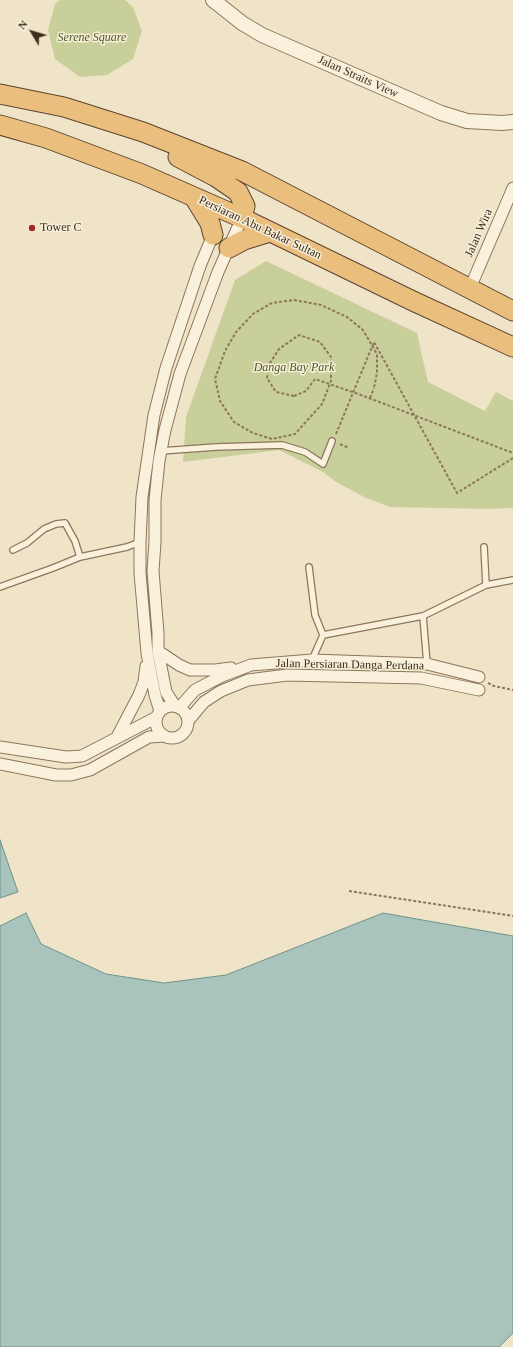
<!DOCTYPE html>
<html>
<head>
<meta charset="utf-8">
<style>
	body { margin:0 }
	#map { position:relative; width:513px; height:1347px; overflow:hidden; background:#f0e4c8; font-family:Georgia,serif }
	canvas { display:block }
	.north { position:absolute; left:12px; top:12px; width:40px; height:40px; -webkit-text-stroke:3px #f7eed8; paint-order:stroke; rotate:308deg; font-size:11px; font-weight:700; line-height:16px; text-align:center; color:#3d2e20 }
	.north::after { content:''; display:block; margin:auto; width:14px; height:18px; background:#3d2e20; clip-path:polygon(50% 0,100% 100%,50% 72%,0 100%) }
</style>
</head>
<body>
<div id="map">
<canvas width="513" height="1347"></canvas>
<div class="north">N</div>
</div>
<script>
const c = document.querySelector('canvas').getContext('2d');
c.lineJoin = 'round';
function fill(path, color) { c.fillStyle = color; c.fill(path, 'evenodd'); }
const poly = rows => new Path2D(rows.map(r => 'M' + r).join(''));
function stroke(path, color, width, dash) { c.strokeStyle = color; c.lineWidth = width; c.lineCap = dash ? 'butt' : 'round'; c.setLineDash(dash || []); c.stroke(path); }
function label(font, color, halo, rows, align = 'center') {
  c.font = font + ' Georgia,serif'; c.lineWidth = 3; c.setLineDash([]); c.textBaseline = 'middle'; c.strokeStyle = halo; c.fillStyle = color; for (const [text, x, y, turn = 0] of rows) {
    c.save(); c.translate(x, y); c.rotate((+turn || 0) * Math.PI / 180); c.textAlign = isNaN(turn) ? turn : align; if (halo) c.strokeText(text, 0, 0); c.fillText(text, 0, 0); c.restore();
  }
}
const green = poly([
	[60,0,125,0,133,7,142,31,133,59,107,75,80,77,55,59,48,30,55,4],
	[266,261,417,333,428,382,485,411,496,392,513,401,513,508,488,509,390,507,366,498,336,482,323,472,279,450,183,462,186,417,235,280]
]);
const water = poly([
	[0,840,18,892,0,898,0,840],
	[26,913,41,944,106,974,164,983,226,975,383,913,513,936,513,1333,499,1347,0,1347,0,926,26,913]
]);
const path = poly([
	[294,396,306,391,315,379,361,395,513,453],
	[370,398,374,388],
	[336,434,374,342,457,493,513,458],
	[340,444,349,448],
	[488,683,494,686,513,690],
	[349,891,513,916]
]);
const service = poly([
	[161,451,216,447,282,445,305,452,323,464,332,441],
	[484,547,486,585],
	[13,550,27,543,44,529,56,524,65,523,75,541,80,557],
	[309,567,315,615,323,635,312,660],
	[0,587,53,568,80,557,127,547,140,542],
	[423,616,486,585,513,580],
	[323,635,423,616,427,664]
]);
const minor = poly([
	[470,288,513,188],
	[158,651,179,665,190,670,215,670,231,668],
	[175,706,166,692,158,651,158,633,153,571,155,542,155,500,159,461,165,430,180,374,218,272,242,218],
	'156 722a16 16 0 1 1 32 0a16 16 0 1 1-32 0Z',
	[179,708,195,690,222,676,251,665,312,660,427,664,479,677],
	[160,711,155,695,147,653,140,573,140,542,142,497,154,415,166,368,200,266,215,230],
	[188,721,204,702,221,691,248,680,287,675,421,678,479,690],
	[117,737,139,695,144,682,146,666],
	[0,747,66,757,82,756,157,717],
	[0,764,56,775,71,775,90,770,149,737,165,736]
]);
const tertiary = poly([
	[213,0,242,23,262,35,441,113,467,121,502,123,513,122]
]);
const trunk = poly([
	[0,94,64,107,143,132,242,171,513,311],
	[0,125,46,138,142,174,242,218,415,302,513,347],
	[178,157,216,177,238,192,245,206,242,218],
	[194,197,210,223,213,235],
	[229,248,244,240,270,232]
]);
const pathBridge = poly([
	[294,396,276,392,267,378,270,363,279,349,299,335,320,342,331,357,331,381,322,404,295,434,272,439,253,433,234,422,220,401,215,379,225,351,236,332,253,314,272,303,294,300,321,305,347,317,363,330,377,354,377,373,374,388]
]);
const markers = [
	[32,228,4,"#9e2a2b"]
];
const parkNames = [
	["Serene Square",92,38],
	["Danga Bay Park",294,368]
];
const streetNames = [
	["Jalan Straits View",358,77,24],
	["Persiaran Abu Bakar Sultan",260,228,25],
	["Jalan Wira",479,233,-66],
	["Jalan Persiaran Danga Perdana",350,665,1]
];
const poiNames = [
	["Tower C",40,228]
];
fill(green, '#c9cf9b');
fill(water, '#a9c4bc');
stroke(water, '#6f938a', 1);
stroke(service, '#8d765c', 8);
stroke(minor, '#8d765c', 13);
stroke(tertiary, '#8d765c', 16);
stroke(trunk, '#5b4430', 21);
stroke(path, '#8d765c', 2, [3, 2]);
stroke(service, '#faf1dc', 5.5);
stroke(minor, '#faf1dc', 11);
stroke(tertiary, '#faf1dc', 14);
stroke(trunk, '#eabe7c', 19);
stroke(pathBridge, '#8d765c', 2, [3, 2]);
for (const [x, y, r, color] of markers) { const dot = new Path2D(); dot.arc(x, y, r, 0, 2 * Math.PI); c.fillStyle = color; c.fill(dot); stroke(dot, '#f7eed8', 1.5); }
label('italic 12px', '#4d5a26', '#f7eed8', parkNames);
label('12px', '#3d2e20', '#f7eed8', streetNames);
label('12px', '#3d2e20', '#f7eed8', poiNames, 'left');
</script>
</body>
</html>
